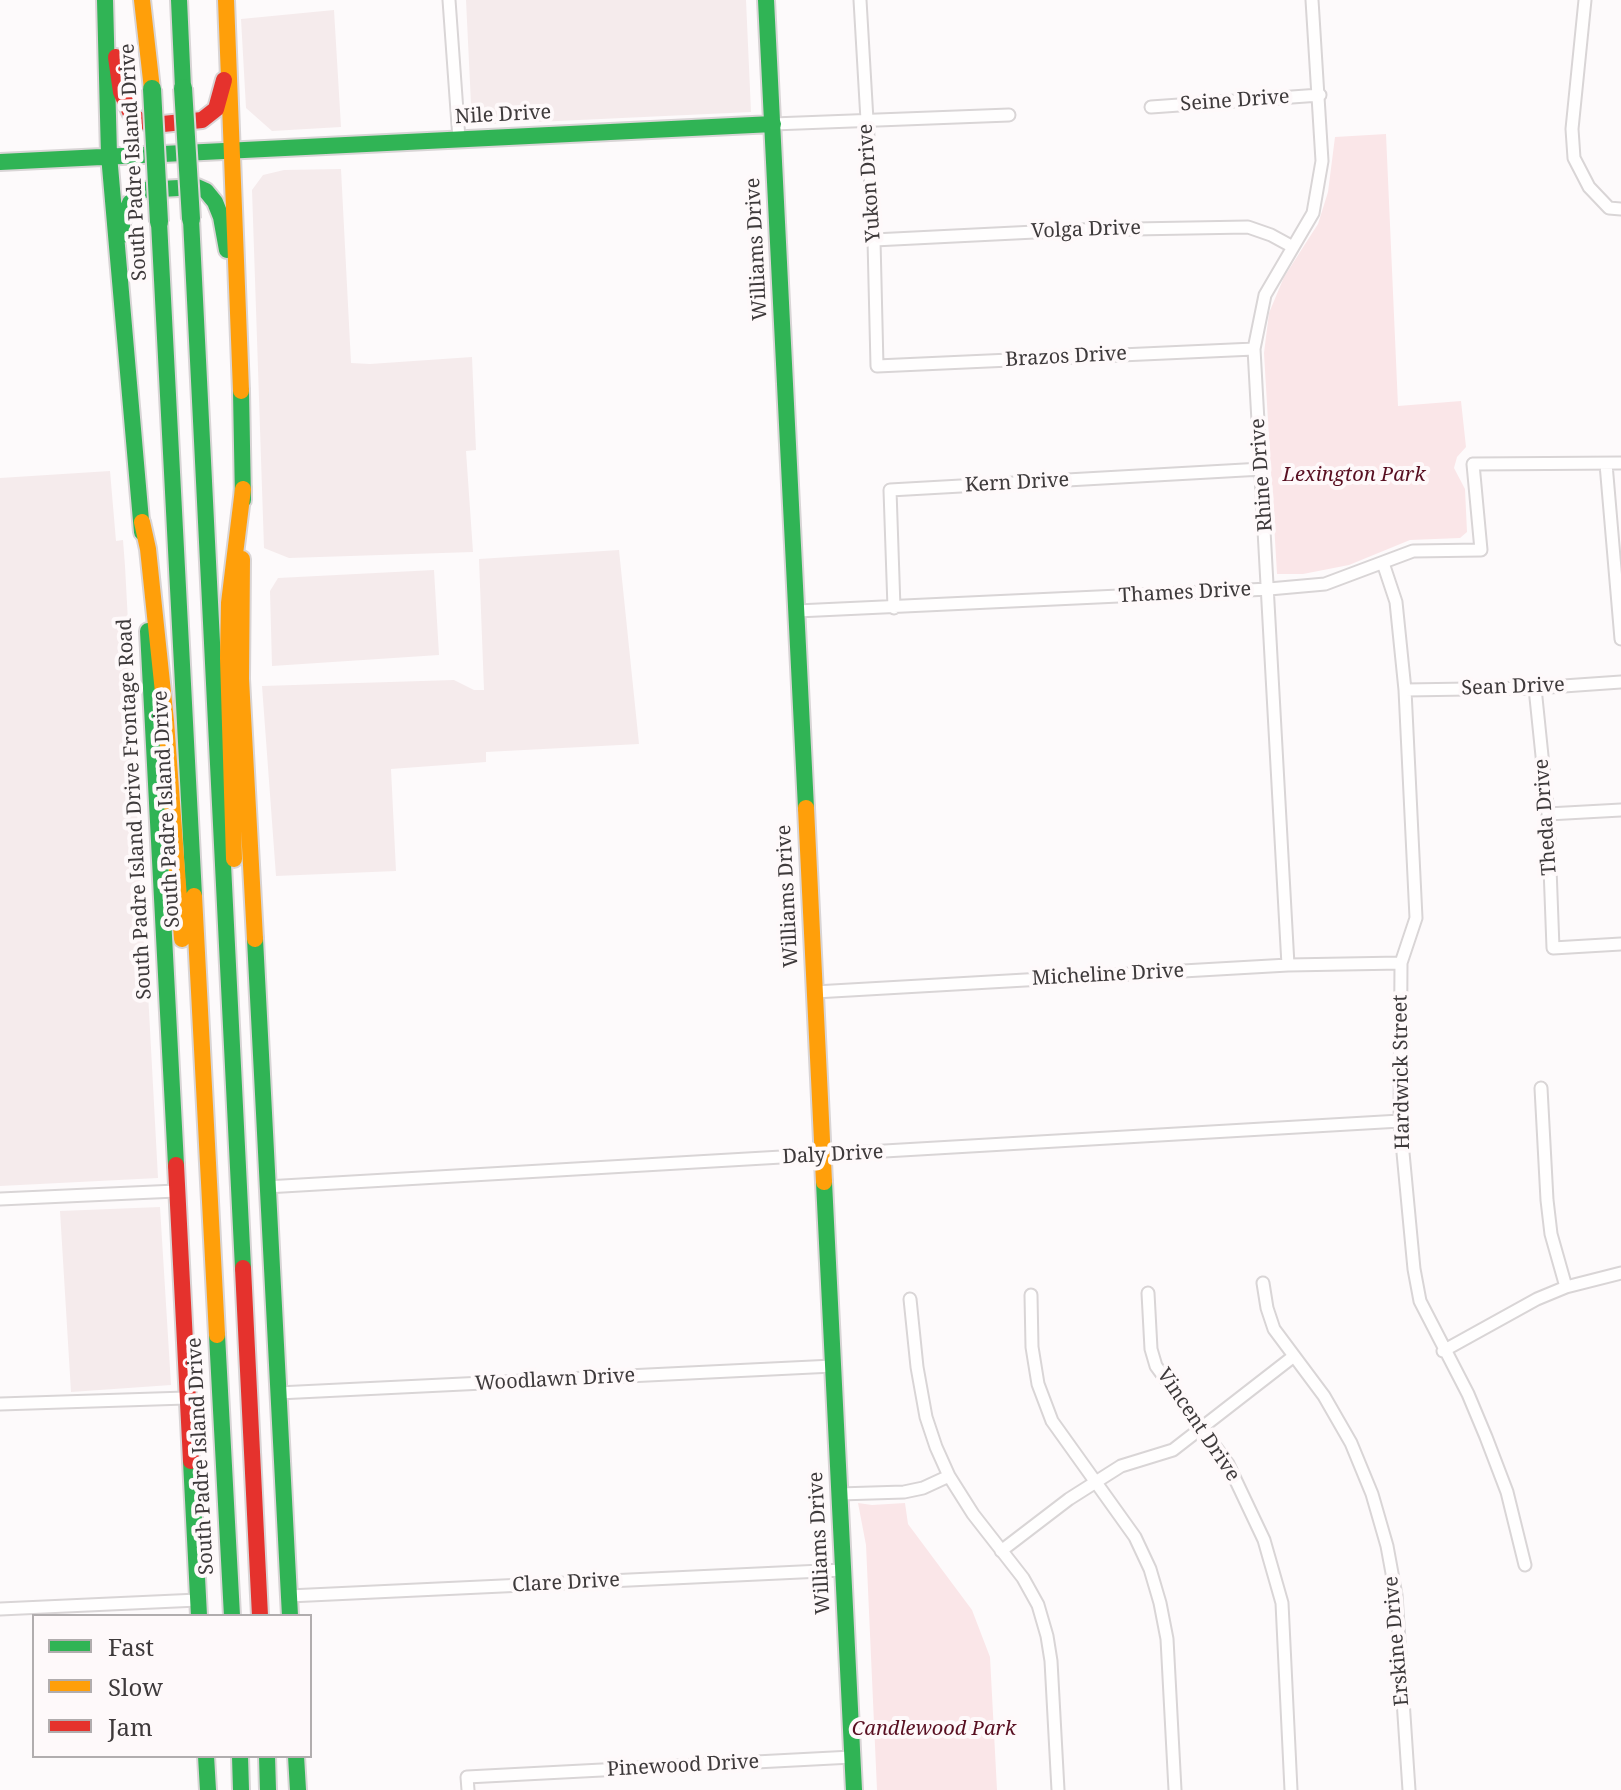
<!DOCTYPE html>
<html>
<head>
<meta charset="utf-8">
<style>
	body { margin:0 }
	#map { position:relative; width:1621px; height:1790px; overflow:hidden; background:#fdfafb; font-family:"Noto Serif",serif }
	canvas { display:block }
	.legend { position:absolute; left:32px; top:1614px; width:280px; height:144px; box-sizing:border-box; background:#fef9fa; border:2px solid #b1adae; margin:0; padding:10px 14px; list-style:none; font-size:24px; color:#3e3a3b }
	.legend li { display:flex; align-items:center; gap:16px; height:40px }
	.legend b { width:40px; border:2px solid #b1adae }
</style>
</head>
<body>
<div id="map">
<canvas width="1621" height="1790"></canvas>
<ul class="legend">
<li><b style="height:10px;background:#30b455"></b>Fast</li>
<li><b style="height:10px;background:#ff9f0a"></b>Slow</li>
<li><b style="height:10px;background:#e5322d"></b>Jam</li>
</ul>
</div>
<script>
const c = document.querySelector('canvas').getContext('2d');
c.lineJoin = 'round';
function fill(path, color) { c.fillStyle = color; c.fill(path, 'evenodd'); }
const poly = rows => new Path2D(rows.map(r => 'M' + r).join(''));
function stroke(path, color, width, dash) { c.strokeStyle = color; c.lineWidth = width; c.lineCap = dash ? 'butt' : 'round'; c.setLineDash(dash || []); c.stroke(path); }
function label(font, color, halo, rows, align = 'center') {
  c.font = font + ' "Noto Serif",serif'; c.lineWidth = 8; c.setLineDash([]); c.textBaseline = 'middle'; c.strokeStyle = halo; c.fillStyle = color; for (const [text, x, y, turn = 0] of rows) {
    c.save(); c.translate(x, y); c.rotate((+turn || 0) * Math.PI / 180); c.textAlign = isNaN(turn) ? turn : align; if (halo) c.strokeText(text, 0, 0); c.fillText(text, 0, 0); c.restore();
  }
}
const built = poly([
	[466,0,746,0,751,112,472,125],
	[334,10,341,127,272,131,246,108,241,19],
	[341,169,351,363,370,364,472,357,476,450,466,451,473,552,289,558,264,548,252,190,263,175,284,170],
	[110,471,116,541,123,540,125,566,158,1178,0,1186,0,478],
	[619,550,639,744,486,752,486,762,391,769,396,871,276,876,262,686,454,680,474,690,484,690,479,559],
	[434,570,439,655,272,666,270,591,278,578],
	[160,1207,171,1385,71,1392,60,1211]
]);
const green = poly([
	[1386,134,1398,406,1461,401,1466,447,1457,457,1454,468,1465,489,1467,532,1460,538,1410,540,1349,565,1303,574,1277,574,1264,353,1269,313,1284,277,1318,224,1328,192,1335,137],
	[858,1503,872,1505,905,1503,908,1524,972,1610,990,1657,997,1790,877,1790,866,1545]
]);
const street = poly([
	[449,0,459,139],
	[860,0,874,240,877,366,1254,349],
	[1585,0,1572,129,1574,158,1589,187,1609,208,1621,209],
	[1151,107,1320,95],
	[773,124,1009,115],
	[874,240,1075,230,1248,227,1271,235,1293,247],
	[1606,464,1621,639],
	[1383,563,1396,602,1405,690,1416,918,1401,963,1400,1121,1414,1269,1420,1301,1468,1394,1486,1437,1507,1492,1525,1565],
	[894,608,890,490,1262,469],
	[797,611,1269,589,1325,584,1413,551,1481,550,1473,464,1621,463],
	[1535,688,1548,814,1553,948,1621,944],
	[1405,690,1535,688,1621,682],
	[1548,814,1621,810],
	[1288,965,1254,349,1265,295,1313,213,1322,161,1312,0],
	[815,992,1288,965,1401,963],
	[1541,1088,1547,1200,1551,1234,1566,1287],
	[266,1187,1400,1121],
	[0,1199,176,1191],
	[1263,1283,1267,1308,1274,1329,1324,1396,1351,1443,1372,1494,1387,1546,1396,1595,1409,1790],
	[1148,1293,1151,1349,1156,1366,1228,1464,1264,1540,1282,1603,1291,1790],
	[1031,1295,1032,1347,1038,1384,1052,1421,1135,1537,1150,1569,1160,1603,1167,1639,1175,1790],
	[910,1299,917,1367,926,1417,936,1447,949,1476,973,1514,1023,1578,1038,1605,1047,1636,1051,1661,1058,1790],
	[1443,1351,1537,1299,1566,1287,1621,1273],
	[278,1393,833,1366],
	[0,1404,186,1398],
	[839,1494,904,1492,923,1488,949,1476],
	[1001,1551,1069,1499,1121,1466,1173,1450,1294,1356],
	[289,1596,843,1570],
	[0,1609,198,1600],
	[468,1790,467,1777,852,1757]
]);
const fast = poly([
	[105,0,109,155,142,532],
	[179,0,183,88],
	[766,0,806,808],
	[0,162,773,124],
	[191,219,243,1268],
	[159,222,194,896],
	[122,235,122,222,130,203,142,190,197,187,206,191,215,202,221,217,227,250],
	[241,391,243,500],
	[148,631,176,1165],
	[255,939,290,1616],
	[824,1182,854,1790],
	[217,1335,232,1616],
	[191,1461,199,1616],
	[206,1756,208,1790],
	[240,1756,241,1790],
	[267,1756,268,1790],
	[296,1756,298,1790]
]);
const slow = poly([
	[142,0,152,89],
	[226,0,241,391],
	[142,522,148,549,166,721,182,939],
	[242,559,241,679,255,939],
	[806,808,824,1182],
	[234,859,228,658,229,603,243,489],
	[194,896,217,1335]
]);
const jam = poly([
	[116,57,121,92,131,114,140,121,163,124,202,120,216,109,224,80],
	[176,1165,191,1461],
	[243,1268,260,1616]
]);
const fastBridge = poly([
	[183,88,191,219],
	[152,89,159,222]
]);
const streetNames = [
	["Seine Drive",1235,101,-4],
	["Nile Drive",503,115,-3],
	["South Padre Island Drive",134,162,-93],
	["Yukon Drive",870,183,-94],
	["Volga Drive",1086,230,-2],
	["Williams Drive",757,249,-93],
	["Brazos Drive",1066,357,-3],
	["Rhine Drive",1262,475,-94],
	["Kern Drive",1017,483,-3],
	["Thames Drive",1185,593,-3],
	["Sean Drive",1513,687,-2],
	["South Padre Island Drive Frontage Road",135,809,-93],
	["South Padre Island Drive",167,809,-93],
	["Theda Drive",1546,817,-94],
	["Williams Drive",788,896,-93],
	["Micheline Drive",1108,975,-3],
	["Hardwick Street",1402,1072,-91],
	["Daly Drive",833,1155,-3],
	["Woodlawn Drive",555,1380,-3],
	["Vincent Drive",1198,1425,56],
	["South Padre Island Drive",201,1456,-93],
	["Williams Drive",820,1543,-93],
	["Clare Drive",566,1583,-3],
	["Erskine Drive",1397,1641,-95],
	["Pinewood Drive",683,1766,-3]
];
const parkNames = [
	["Lexington Park",1354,475],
	["Candlewood Park",934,1729]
];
fill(built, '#f5ebec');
fill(green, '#fae6e8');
stroke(street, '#d9d5d6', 15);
stroke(fast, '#d9d5d6', 20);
stroke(slow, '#d9d5d6', 20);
stroke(jam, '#d9d5d6', 20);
stroke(street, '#fffefe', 11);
stroke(fast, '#30b455', 16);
stroke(slow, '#ff9f0a', 16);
stroke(jam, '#e5322d', 16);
stroke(fastBridge, '#d9d5d6', 22, []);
stroke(fastBridge, '#30b455', 18);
label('20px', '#3e3a3b', '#fef9fa', streetNames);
label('italic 20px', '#580f21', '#fef9fa', parkNames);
</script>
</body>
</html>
